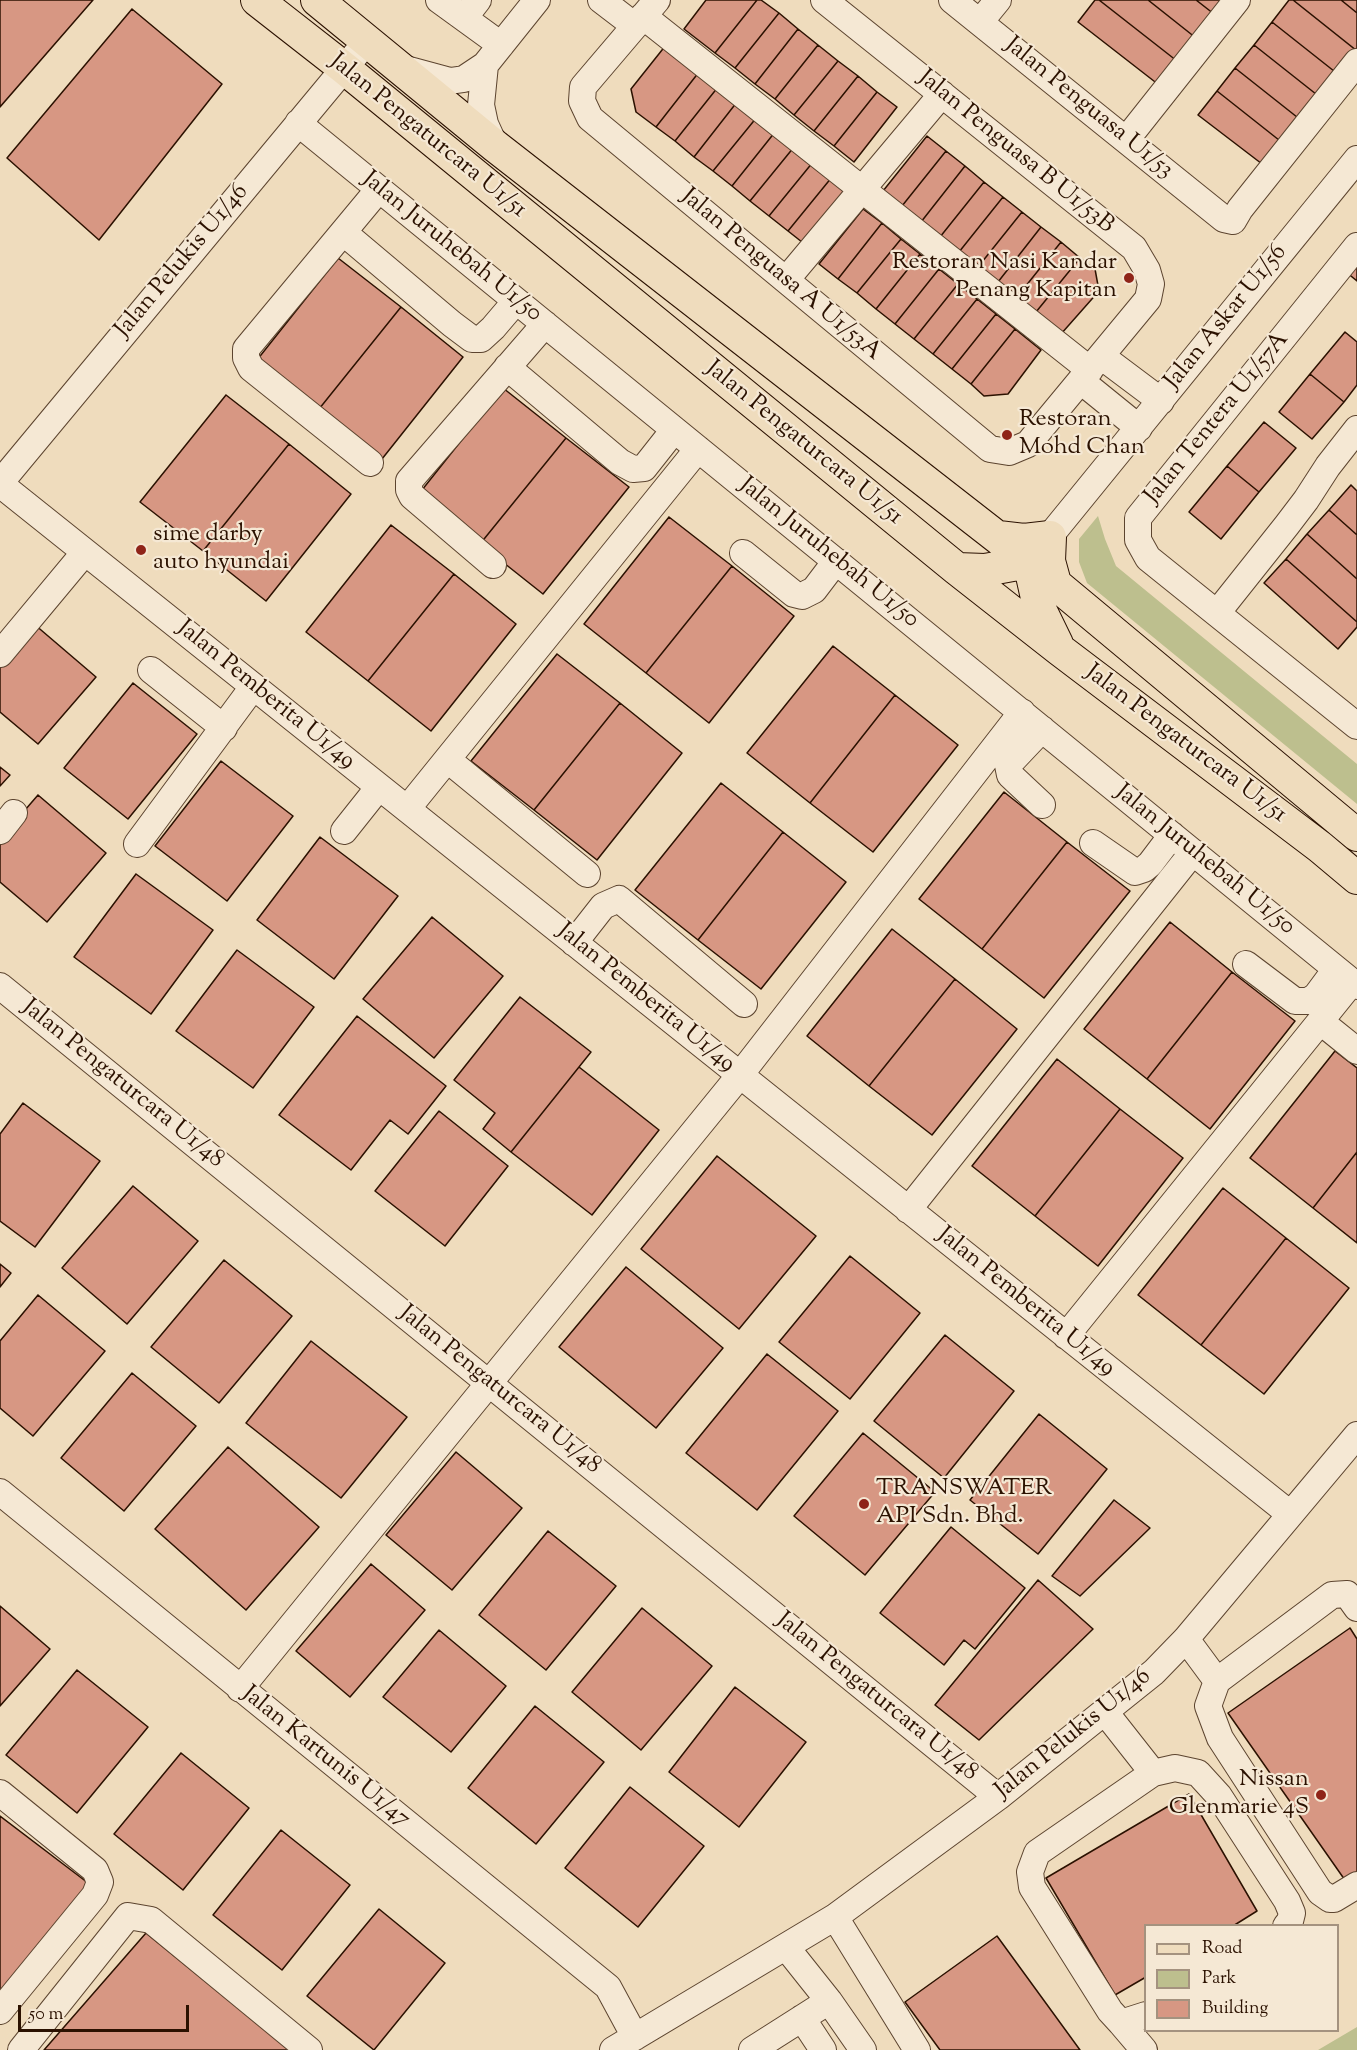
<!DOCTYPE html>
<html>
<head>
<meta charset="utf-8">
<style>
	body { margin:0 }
	#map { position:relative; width:1357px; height:2050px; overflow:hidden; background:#efdcbd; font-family:"Sorts Mill Goudy",serif }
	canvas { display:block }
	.legend { position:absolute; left:1144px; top:1924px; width:195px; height:108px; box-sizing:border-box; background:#f5e8d4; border:2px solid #a4927f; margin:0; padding:8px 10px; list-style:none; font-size:18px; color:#2b1100 }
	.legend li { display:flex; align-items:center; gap:12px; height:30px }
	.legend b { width:30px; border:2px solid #a4927f }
	.scale { position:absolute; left:18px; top:2005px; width:171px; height:27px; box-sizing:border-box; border:3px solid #2b1100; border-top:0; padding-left:8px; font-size:18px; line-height:21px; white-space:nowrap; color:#2b1100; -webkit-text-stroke:4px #f5e8d4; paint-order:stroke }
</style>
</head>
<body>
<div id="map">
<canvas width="1357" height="2050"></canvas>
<ul class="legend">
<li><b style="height:8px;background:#efdcbd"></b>Road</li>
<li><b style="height:16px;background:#bdbf8e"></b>Park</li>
<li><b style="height:16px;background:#d79783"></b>Building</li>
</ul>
<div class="scale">50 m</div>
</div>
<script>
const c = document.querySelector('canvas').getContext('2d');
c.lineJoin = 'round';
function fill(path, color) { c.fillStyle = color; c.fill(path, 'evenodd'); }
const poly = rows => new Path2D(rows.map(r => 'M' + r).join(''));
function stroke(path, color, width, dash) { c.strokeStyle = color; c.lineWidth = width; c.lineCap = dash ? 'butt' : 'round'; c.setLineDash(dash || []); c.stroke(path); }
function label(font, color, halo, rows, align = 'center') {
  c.font = font + ' "Sorts Mill Goudy",serif'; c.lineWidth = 4.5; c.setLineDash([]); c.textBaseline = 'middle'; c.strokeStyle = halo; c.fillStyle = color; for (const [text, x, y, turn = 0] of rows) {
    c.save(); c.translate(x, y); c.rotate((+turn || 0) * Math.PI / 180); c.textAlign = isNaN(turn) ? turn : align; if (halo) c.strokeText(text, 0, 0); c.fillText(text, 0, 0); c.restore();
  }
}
const green = poly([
	[1098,516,1105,539,1116,566,1357,764,1357,804,1087,583,1079,562,1079,539],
	[1357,2027,1357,2050,1318,2050]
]);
const building = poly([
	[0,0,93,0,0,107,0,0],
	[706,0,757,0,715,53,684,29,706,0],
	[757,0,761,0,779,13,735,68,715,53,757,0],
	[1095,0,1099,0,1177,61,1159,85,1078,22,1095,0],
	[1099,0,1148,0,1196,38,1177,61,1099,0],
	[1148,0,1196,0,1214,14,1196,38,1148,0],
	[1196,0,1226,0,1214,14,1196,0],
	[1289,0,1293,0,1357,51,1339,75,1272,22,1289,0],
	[1293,0,1341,0,1357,13,1357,51,1293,0],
	[1341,0,1357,0,1357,13,1341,0],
	[132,9,222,84,99,240,7,158,132,9],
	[779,13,798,29,755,84,735,68,779,13],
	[1272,22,1339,75,1321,98,1254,45,1272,22],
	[798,29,818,45,775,99,755,84,798,29],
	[666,45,699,72,656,127,636,112,631,89,666,45],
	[818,45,838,61,794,115,775,99,818,45],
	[1254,45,1321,98,1302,121,1235,68,1254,45],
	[838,61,858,76,814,131,794,115,838,61],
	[1235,68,1302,121,1284,144,1217,91,1235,68],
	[699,72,718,87,675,141,656,127,699,72],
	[858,76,877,92,834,146,814,131,858,76],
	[718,87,737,102,694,157,675,141,718,87],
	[1217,91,1284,144,1266,167,1198,115,1217,91],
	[877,92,897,107,854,162,834,146,877,92],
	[737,102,757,117,713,171,694,157,737,102],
	[757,117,775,132,732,186,713,171,757,117],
	[775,132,794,147,750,201,732,186,775,132],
	[927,136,946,151,902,206,883,191,927,136],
	[794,147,813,162,769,216,750,201,794,147],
	[946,151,965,166,921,222,902,206,946,151],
	[813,162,832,177,788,231,769,216,813,162],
	[965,166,984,182,940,237,921,222,965,166],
	[832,177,851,192,807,246,788,231,832,177],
	[984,182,1003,197,959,252,940,237,984,182],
	[1003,197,1022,212,978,267,959,252,1003,197],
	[863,209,882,223,838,279,819,264,863,209],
	[1022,212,1041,227,998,282,978,267,1022,212],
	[882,223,901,239,857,293,838,279,882,223],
	[1041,227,1061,242,1017,297,998,282,1041,227],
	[901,239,920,254,876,309,857,293,901,239],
	[1061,242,1080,258,1036,312,1017,297,1061,242],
	[920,254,939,269,895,324,876,309,920,254],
	[338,258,401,307,315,414,253,365,338,258],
	[1080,258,1095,269,1099,291,1061,334,1036,312,1080,258],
	[1357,259,1357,281,1346,272,1357,259],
	[939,269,958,284,914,339,895,324,939,269],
	[958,284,977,299,933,354,914,339,958,284],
	[977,299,996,314,952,369,933,354,977,299],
	[401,307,463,357,378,464,315,414,401,307],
	[996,314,1015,329,971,384,952,369,996,314],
	[1015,329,1041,350,1008,394,984,396,971,384,1015,329],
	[1345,332,1357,342,1357,385,1344,402,1310,374,1345,332],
	[1310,374,1344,402,1312,439,1279,412,1310,374],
	[503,388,566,438,480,544,418,495,503,388],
	[226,395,289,444,203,551,140,502,226,395],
	[1264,422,1296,448,1259,492,1227,466,1264,422],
	[566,438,629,487,543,594,480,544,566,438],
	[289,444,351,494,266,601,203,551,289,444],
	[1227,466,1259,492,1221,539,1189,512,1227,466],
	[1351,485,1357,491,1357,535,1329,510,1351,485],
	[1329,510,1357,535,1357,579,1307,534,1329,510],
	[669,517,732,566,646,673,584,624,669,517],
	[391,525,454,574,368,681,306,632,391,525],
	[1307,534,1357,579,1357,622,1286,559,1307,534],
	[1286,559,1357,622,1357,627,1338,649,1264,583,1286,559],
	[732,566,794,616,709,723,646,673,732,566],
	[454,574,516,624,431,731,368,681,454,574],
	[34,624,96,677,38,744,0,712,0,664,34,624],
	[833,646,895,695,810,803,747,753,833,646],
	[557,654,620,703,534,810,471,761,557,654],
	[133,683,197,734,128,819,64,768,133,683],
	[895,695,958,745,873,852,810,803,895,695],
	[620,703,682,753,597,860,534,810,620,703],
	[221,761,293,816,227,901,155,846,221,761],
	[0,767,10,775,0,786,0,767],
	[721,783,783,832,698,940,635,890,721,783],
	[1004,792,1067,842,982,949,919,899,1004,792],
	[38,795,106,853,47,922,0,882,0,839,38,795],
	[783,832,846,882,761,989,698,940,783,832],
	[320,837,398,896,334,979,257,920,320,837],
	[1067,842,1130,891,1044,998,982,949,1067,842],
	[136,874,213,930,151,1014,74,957,136,874],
	[432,917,503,976,434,1058,363,999,432,917],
	[1170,922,1232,972,1147,1079,1084,1029,1170,922],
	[892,929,955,979,869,1086,807,1036,892,929],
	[237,950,314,1007,253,1088,176,1031,237,950],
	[1232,972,1295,1021,1210,1129,1147,1079,1232,972],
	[955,979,1017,1029,932,1135,869,1086,955,979],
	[520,997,591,1052,511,1152,483,1129,495,1113,454,1080,520,997],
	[357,1016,446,1086,408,1134,390,1120,351,1170,279,1115,357,1016],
	[1335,1051,1357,1068,1357,1152,1313,1208,1250,1158,1335,1051],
	[1057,1059,1120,1109,1035,1216,972,1166,1057,1059],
	[579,1067,659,1130,592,1215,511,1152,579,1067],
	[23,1103,100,1161,35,1247,0,1221,0,1134,23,1103],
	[1120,1109,1183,1158,1098,1266,1035,1216,1120,1109],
	[439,1111,508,1166,445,1246,375,1191,439,1111],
	[1357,1152,1357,1243,1313,1208,1357,1152],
	[717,1156,816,1236,739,1329,641,1249,717,1156],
	[133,1186,198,1241,127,1324,62,1268,133,1186],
	[1223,1188,1286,1238,1201,1345,1138,1295,1223,1188],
	[1286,1238,1349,1288,1264,1394,1201,1345,1286,1238],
	[850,1256,920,1313,850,1399,779,1342,850,1256],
	[224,1260,292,1316,219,1403,151,1347,224,1260],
	[0,1264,11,1273,0,1287,0,1264],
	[626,1267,723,1348,656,1428,559,1347,626,1267],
	[38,1295,105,1351,33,1436,0,1408,0,1341,38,1295],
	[945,1335,1014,1391,944,1478,874,1421,945,1335],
	[311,1341,407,1417,341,1498,246,1423,311,1341],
	[767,1354,838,1411,757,1510,686,1453,767,1354],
	[132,1373,196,1426,124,1511,61,1458,132,1373],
	[1039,1414,1107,1469,1038,1554,970,1500,1039,1414],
	[863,1433,935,1492,865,1575,794,1516,863,1433],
	[228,1447,319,1527,246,1610,155,1529,228,1447],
	[456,1452,522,1508,452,1590,386,1535,456,1452],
	[1114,1500,1150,1528,1080,1596,1052,1576,1114,1500],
	[951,1527,1025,1588,975,1649,964,1640,944,1665,880,1613,951,1527],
	[548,1531,616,1586,546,1670,479,1615,548,1531],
	[371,1564,425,1610,350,1697,296,1651,371,1564],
	[1038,1580,1093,1629,979,1740,935,1705,1038,1580],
	[0,1606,50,1649,0,1706,0,1606],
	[642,1608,712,1666,641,1750,572,1692,642,1608],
	[1350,1628,1357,1639,1357,1876,1347,1883,1228,1713,1350,1628],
	[439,1630,506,1686,451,1752,383,1697,439,1630],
	[77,1670,148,1727,77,1813,6,1755,77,1670],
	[735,1687,806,1742,739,1827,669,1772,735,1687],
	[535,1706,604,1762,536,1844,468,1788,535,1706],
	[181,1753,249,1808,183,1890,114,1834,181,1753],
	[630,1787,704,1846,638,1927,565,1868,630,1787],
	[1189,1794,1257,1911,1233,1926,1146,1926,1146,1977,1115,1995,1046,1878,1189,1794],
	[0,1816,92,1886,0,1998,0,1816],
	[281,1830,350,1885,282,1970,213,1915,281,1830],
	[379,1909,445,1963,374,2050,307,1996,379,1909],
	[146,1933,290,2050,44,2050,146,1933],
	[997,1936,1080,2050,940,2050,905,2002,997,1936]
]);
const minor = poly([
	[439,0,501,45],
	[601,0,635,26],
	[657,0,583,87,582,101,590,118,990,449,1009,452,1028,444,1148,299,1151,284,1147,270,1134,248,824,0],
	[952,0,1224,219,1233,221,1240,209,1357,62],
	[643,16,1090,370],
	[464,18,478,0],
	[980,22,998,0],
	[485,65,481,105,485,124,495,146],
	[402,68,450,81,464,79,485,65,537,0],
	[298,123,1357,986],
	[1126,140,1237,0],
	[344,233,452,324,472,339,481,339,493,328,516,301],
	[1357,246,1138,518,1138,540,1148,558,1357,726],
	[786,280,942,94],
	[1101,356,1161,401],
	[507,367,620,462,633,469,644,468,674,430],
	[1081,381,1139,428],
	[370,463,251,368,246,358,246,349,379,189],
	[0,483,367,41],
	[0,484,1290,1514],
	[1037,552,1357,159],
	[743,553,794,594,802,596,814,590,836,561],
	[493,565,412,496,409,490,409,481,545,324],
	[1217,613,1287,525,1306,500,1328,466,1357,429],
	[0,654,85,552],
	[151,670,224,728],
	[448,760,587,874],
	[1042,805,1010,775,1008,765,1042,729],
	[407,809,698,449],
	[0,831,14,813],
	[344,831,379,787],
	[1093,843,1135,872,1144,869,1150,864,1172,835],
	[137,844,253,687],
	[574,943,603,906,619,899,744,1004],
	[1246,964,1295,1001,1308,1001,1316,996,1336,969],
	[0,986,998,1797],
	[1321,1022,1357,1051],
	[908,1210,1193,852],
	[1066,1336,1352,982],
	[0,1492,608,1987,635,2037],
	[1186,1639,1217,1681,1332,1595,1347,1594,1357,1608],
	[1217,1681,1208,1706,1220,1738,1320,1892,1330,1899,1334,1899,1357,1885],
	[240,1689,740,1075,1022,712],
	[1105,1712,1153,1773],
	[0,1793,95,1870,100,1882,95,1895,0,2011],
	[835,1917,917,2050],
	[786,1947,829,2001,863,2050],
	[1146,2015,1121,2023,1110,2011,1032,1887,1030,1872,1037,1853,1153,1773,1175,1768,1198,1773,1219,1796,1287,1901,1292,1913,1290,1921,1286,1926],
	[802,2018,823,2050],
	[1121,2023,1144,2050],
	[21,2050,128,1916,151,1920,309,2050],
	[613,2050,835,1917,998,1797,1154,1672,1186,1639,1357,1435],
	[752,2050,829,2001]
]);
const major = poly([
	[257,0,344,68,957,569,1060,650,1320,847,1357,878],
	[317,0,495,146,1029,562,1357,835],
	[998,537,1024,540,1050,537,1049,561,1055,583],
	[1029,562,1039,607,1057,644],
	[957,569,985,570,1029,562]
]);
const markers = [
	[1129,278,6,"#8f2418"],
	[1007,435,6,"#8f2418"],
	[141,550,6,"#8f2418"],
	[864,1504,6,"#8f2418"],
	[1321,1795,6,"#8f2418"]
];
const streetNames = [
	["Jalan Penguasa U1/53",1088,109,39],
	["Jalan Pengaturcara U1/51",427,137,39],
	["Jalan Penguasa B U1/53B",1015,153,39],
	["Jalan Juruhebah U1/50",451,248,39],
	["Jalan Pelukis U1/46",183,262,-50],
	["Jalan Penguasa A U1/53A",780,276,40],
	["Jalan Askar U1/56",1227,318,-51],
	["Jalan Tentera U1/57A",1218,419,-51],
	["Jalan Pengaturcara U1/51",803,444,39],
	["Jalan Juruhebah U1/50",828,554,39],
	["Jalan Pemberita U1/49",265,696,39],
	["Jalan Pengaturcara U1/51",1185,745,37],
	["Jalan Juruhebah U1/50",1204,861,39],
	["Jalan Pemberita U1/49",645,999,39],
	["Jalan Pengaturcara U1/48",122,1085,39],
	["Jalan Pemberita U1/49",1025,1303,39],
	["Jalan Pengaturcara U1/48",499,1391,39],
	["Jalan Pengaturcara U1/48",876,1698,39],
	["Jalan Pelukis U1/46",1074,1735,-39],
	["Jalan Kartunis U1/47",325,1758,39]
];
const poiNames = [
	["Restoran Nasi Kandar",1117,264,"right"],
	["Penang Kapitan",1117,292,"right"],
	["Restoran",1019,421],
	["Mohd Chan",1019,449],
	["sime darby",153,536],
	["auto hyundai",153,564],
	["TRANSWATER",876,1490],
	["API Sdn. Bhd.",876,1518],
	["Nissan",1309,1781,"right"],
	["Glenmarie 4S",1309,1809,"right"]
];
fill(green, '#bdbf8e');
fill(building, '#d79783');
stroke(building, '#2b1100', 1.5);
stroke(minor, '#5c442f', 28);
stroke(major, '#2b1100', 34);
stroke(minor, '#f5e8d4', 26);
stroke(major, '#efdcbd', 32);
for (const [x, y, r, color] of markers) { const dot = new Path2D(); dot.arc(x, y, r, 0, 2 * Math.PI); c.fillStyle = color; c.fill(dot); stroke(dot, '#f5e8d4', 2); }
label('24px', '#2b1100', '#f5e8d4', streetNames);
label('24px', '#2b1100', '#f5e8d4', poiNames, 'left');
</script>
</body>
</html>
